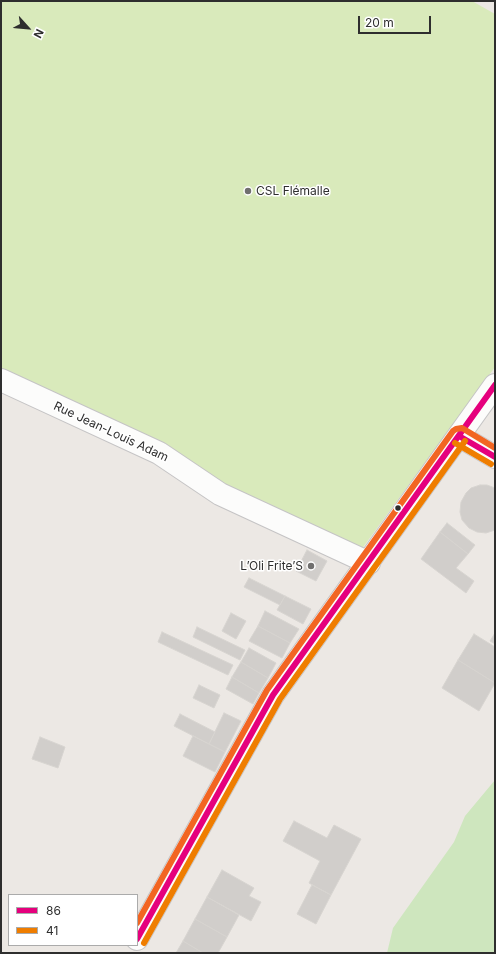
<!DOCTYPE html>
<html>
<head>
<meta charset="utf-8">
<style>
	body { margin:0 }
	#map { position:relative; width:496px; height:954px; overflow:hidden; background:#ece8e4; font-family:Inter,sans-serif }
	canvas { display:block }
	.frame { position:absolute; inset:0; border:2px solid #2e2e2e; pointer-events:none }
	.legend { position:absolute; left:8px; top:894px; width:130px; height:52px; box-sizing:border-box; background:#fff; border:1px solid #ababab; margin:0; padding:5px 7px; list-style:none; font-size:12px; color:#2e2e2e }
	.legend li { display:flex; align-items:center; gap:8px; height:20px }
	.legend b { width:20px; border:1px solid #ababab }
	.north { position:absolute; left:8px; top:8px; width:40px; height:40px; -webkit-text-stroke:3px #fff; paint-order:stroke; rotate:117deg; font-size:11px; font-weight:700; line-height:16px; text-align:center; color:#2e2e2e }
	.north::after { content:''; display:block; margin:auto; width:14px; height:18px; background:#2e2e2e; clip-path:polygon(50% 0,100% 100%,50% 72%,0 100%) }
	.scale { position:absolute; left:358px; top:16px; width:73px; height:18px; box-sizing:border-box; border:2px solid #2e2e2e; border-top:0; padding-left:5px; font-size:12px; line-height:14px; white-space:nowrap; color:#2e2e2e; -webkit-text-stroke:3px #fff; paint-order:stroke }
</style>
</head>
<body>
<div id="map">
<canvas width="496" height="954"></canvas>
<div class="frame"></div>
<ul class="legend">
<li><b style="height:5px;background:#e5007d"></b>86</li>
<li><b style="height:5px;background:#ef7d00"></b>41</li>
</ul>
<div class="north">N</div>
<div class="scale">20 m</div>
</div>
<script>
const c = document.querySelector('canvas').getContext('2d');
c.lineJoin = 'round';
function fill(path, color) { c.fillStyle = color; c.fill(path, 'evenodd'); }
const poly = rows => new Path2D(rows.map(r => 'M' + r).join(''));
function stroke(path, color, width, dash) { c.strokeStyle = color; c.lineWidth = width; c.lineCap = dash ? 'butt' : 'round'; c.setLineDash(dash || []); c.stroke(path); }
function label(font, color, halo, rows, align = 'center') {
  c.font = font + ' Inter,sans-serif'; c.lineWidth = 3; c.setLineDash([]); c.textBaseline = 'middle'; c.strokeStyle = halo; c.fillStyle = color; for (const [text, x, y, turn = 0] of rows) {
    c.save(); c.translate(x, y); c.rotate((+turn || 0) * Math.PI / 180); c.textAlign = isNaN(turn) ? turn : align; if (halo) c.strokeText(text, 0, 0); c.fillText(text, 0, 0); c.restore();
  }
}
const green = poly([
	[495,780,495,953,387,953,393,928,454,842,465,816]
]);
const pitch = poly([
	[1,1,472,1,495,14,495,367,350,565,210,501,161,465,1,392]
]);
const building = poly([
	[480,485,487,485,495,488,495,530,486,533,477,532,469,528,462,520,460,512,461,502,466,493,471,488,480,485],
	[447,523,475,545,468,554,440,532,447,523],
	[440,532,468,554,456,568,474,581,466,593,421,559,440,532],
	[307,550,327,561,316,581,296,571,307,550],
	[249,578,285,596,280,605,244,587,249,578],
	[285,596,311,609,303,624,277,610,285,596],
	[265,611,299,629,290,643,258,626,265,611],
	[231,613,246,621,236,639,222,631,231,613],
	[258,626,290,643,282,658,249,641,258,626],
	[197,627,245,650,240,660,193,637,197,627],
	[162,632,233,665,228,675,158,642,162,632],
	[495,633,495,644,490,641,495,633],
	[474,634,495,647,495,683,458,660,474,634],
	[249,648,276,663,268,678,241,662,249,648],
	[458,660,495,683,479,711,442,688,458,660],
	[241,662,268,678,259,693,232,677,241,662],
	[232,677,259,693,253,704,226,689,232,677],
	[199,685,220,695,214,708,193,698,199,685],
	[224,713,241,721,225,752,209,744,224,713],
	[180,714,215,732,209,744,174,726,180,714],
	[193,736,225,752,215,772,183,756,193,736],
	[40,737,65,747,58,768,32,759,40,737],
	[294,821,327,838,334,825,361,839,331,895,309,883,320,861,283,841,294,821],
	[222,870,254,888,249,896,261,902,251,921,207,897,222,870],
	[312,885,331,895,316,924,297,914,312,885],
	[207,897,239,915,227,937,195,919,207,897],
	[195,919,227,937,218,953,203,953,183,941,195,919],
	[183,941,203,953,176,953,183,941]
]);
const minor = poly([
	[1,380,159,453,220,494,369,563],
	[459,436,495,457],
	[137,939,273,695,495,385]
]);
const bus1 = poly([
	[459,436,495,457],
	[137,939,273,695,495,385]
]);
const bus2 = poly([
	[455,443,491,464],
	[144,943,280,699,465,441]
]);
const bus3 = poly([
	[137,923,267,690,453,431,456,429,462,428,495,448]
]);
const markers = [
	[248,191,4,"#706f6e"],
	[398,508,3.5,"#2e2e2e"],
	[311,566,4,"#706f6e"]
];
const poiNames = [
	["CSL Flémalle",256,191],
	["L’Oli Frite’S",303,566,"right"]
];
const streetNames = [
	["Rue Jean-Louis Adam",111,432,25]
];
fill(green, '#cee6be');
fill(pitch, '#d9eabb');
fill(building, '#d1cecb');
stroke(building, '#d7d4d0', 1);
stroke(minor, '#c5c4c5', 24);
stroke(minor, '#fcfcfb', 22);
stroke(bus1, '#e5007d', 6);
stroke(bus2, '#ef7d00', 6);
stroke(bus3, '#f26522', 6);
for (const [x, y, r, color] of markers) { const dot = new Path2D(); dot.arc(x, y, r, 0, 2 * Math.PI); c.fillStyle = color; c.fill(dot); stroke(dot, '#fff', 1.5); }
label('12px', '#2e2e2e', '#fff', poiNames, 'left');
label('12px', '#2e2e2e', '#fff', streetNames);
</script>
</body>
</html>
